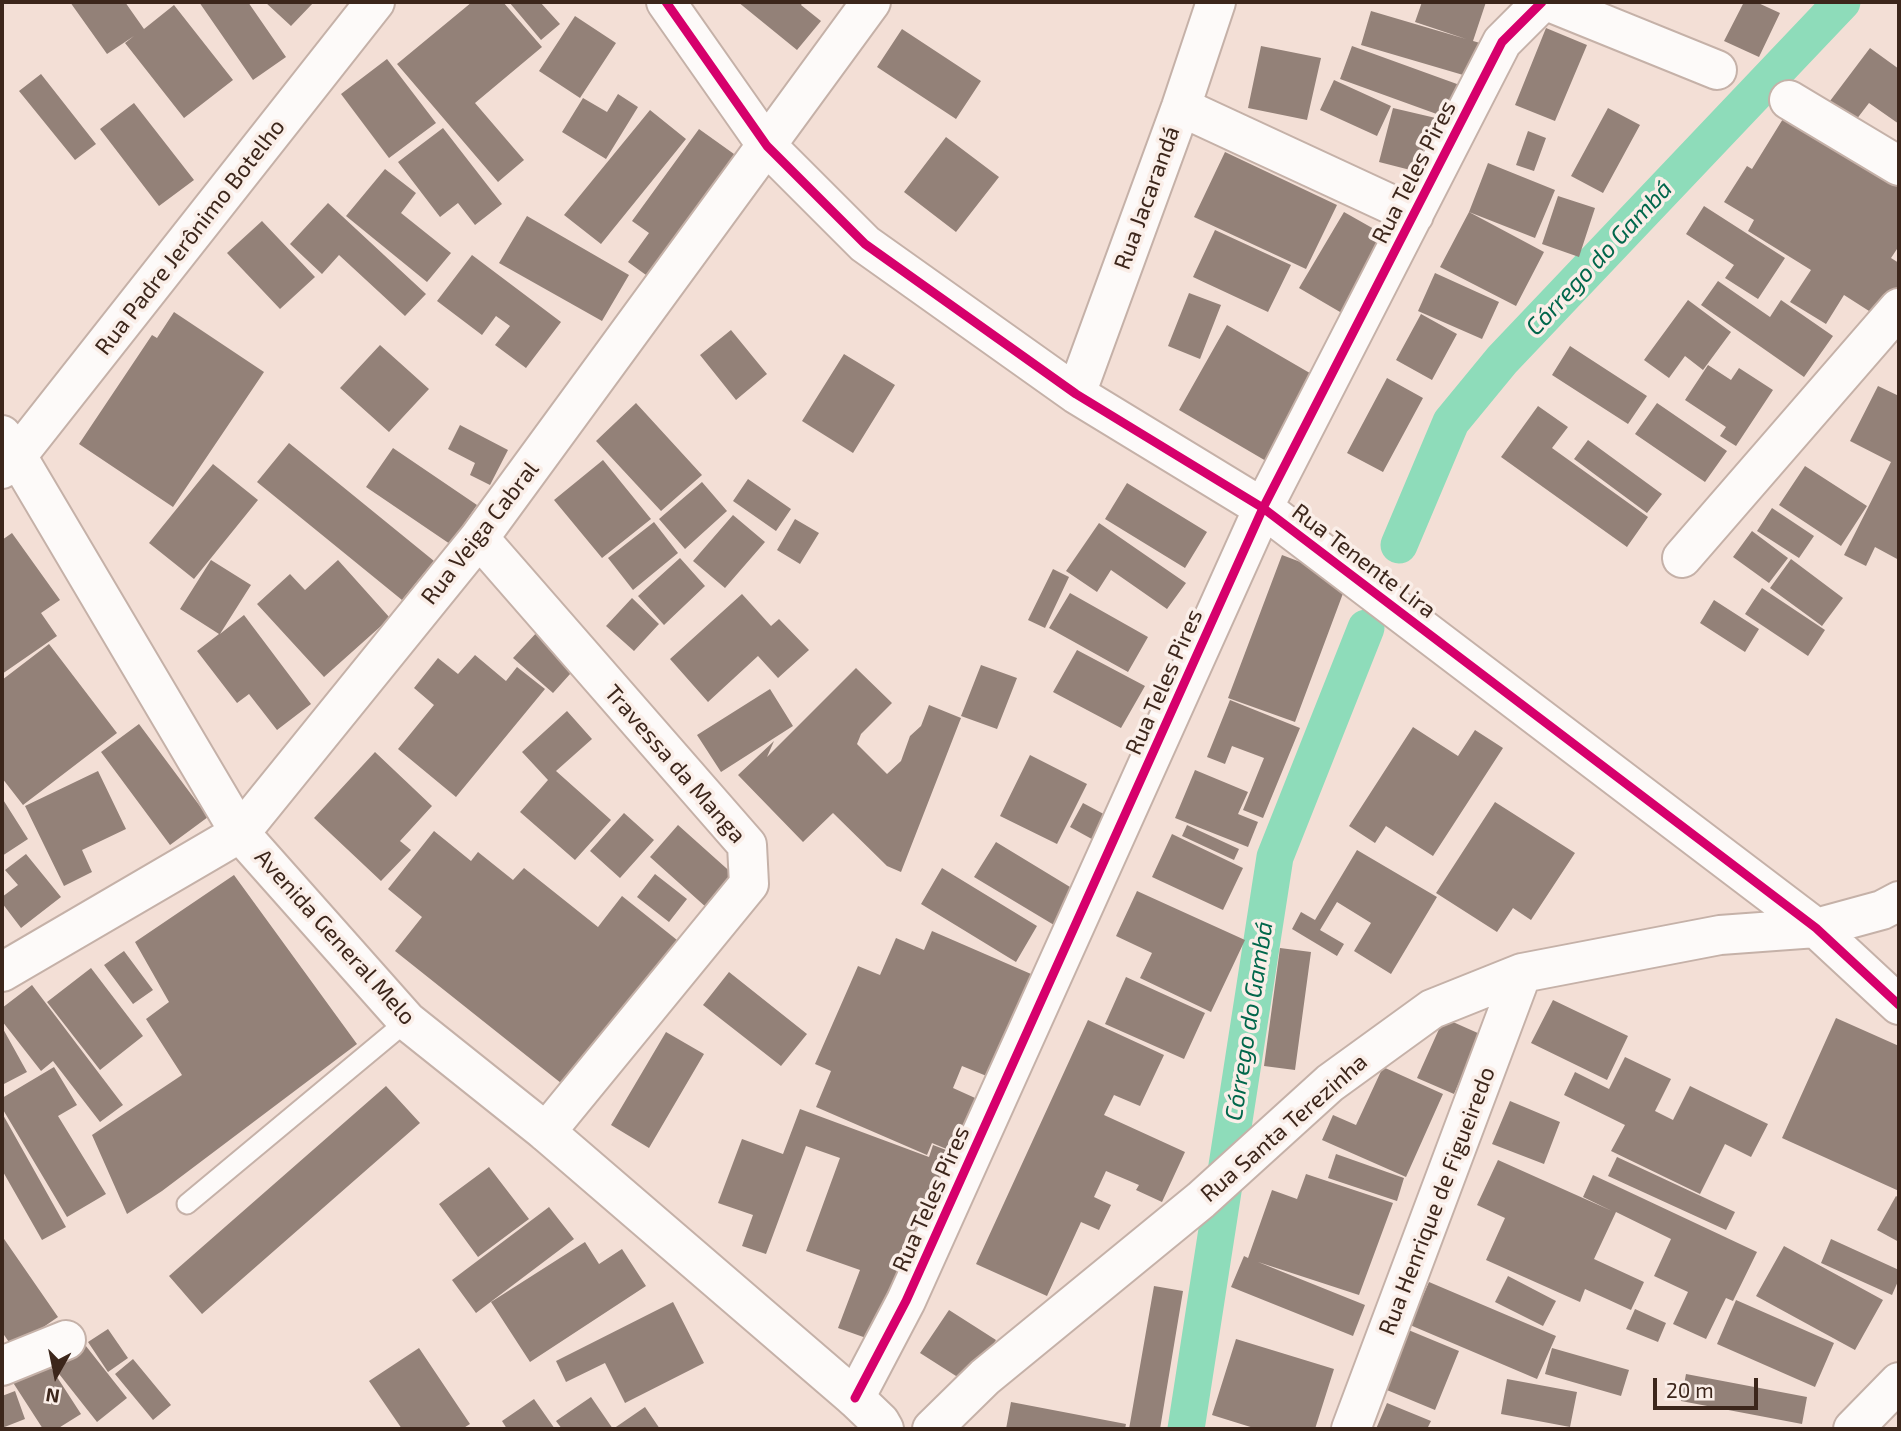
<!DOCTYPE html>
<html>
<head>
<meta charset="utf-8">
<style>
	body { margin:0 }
	#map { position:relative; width:1901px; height:1431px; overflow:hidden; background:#f3dfd6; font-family:"Exo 2",sans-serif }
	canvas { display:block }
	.frame { position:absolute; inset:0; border:4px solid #3c261b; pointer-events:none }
	.north { position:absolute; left:21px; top:1340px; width:70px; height:70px; -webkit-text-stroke:5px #faeee8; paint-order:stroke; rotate:189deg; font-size:19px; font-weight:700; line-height:28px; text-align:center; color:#3c261b }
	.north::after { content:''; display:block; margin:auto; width:24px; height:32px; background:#3c261b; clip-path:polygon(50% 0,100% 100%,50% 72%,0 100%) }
	.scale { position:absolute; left:1653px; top:1378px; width:105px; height:32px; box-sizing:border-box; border:4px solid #3c261b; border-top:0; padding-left:9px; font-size:21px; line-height:24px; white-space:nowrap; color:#3c261b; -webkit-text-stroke:5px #faeee8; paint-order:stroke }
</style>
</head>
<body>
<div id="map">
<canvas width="1901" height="1431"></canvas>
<div class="frame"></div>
<div class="north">N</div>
<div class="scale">20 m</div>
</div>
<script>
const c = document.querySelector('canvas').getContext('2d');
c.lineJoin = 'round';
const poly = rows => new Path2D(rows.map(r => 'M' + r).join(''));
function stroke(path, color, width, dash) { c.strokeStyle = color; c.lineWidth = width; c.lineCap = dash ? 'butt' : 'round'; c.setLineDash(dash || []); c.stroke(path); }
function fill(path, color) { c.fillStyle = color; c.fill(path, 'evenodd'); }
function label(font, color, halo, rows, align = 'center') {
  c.font = font + ' "Exo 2",sans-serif'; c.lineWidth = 7; c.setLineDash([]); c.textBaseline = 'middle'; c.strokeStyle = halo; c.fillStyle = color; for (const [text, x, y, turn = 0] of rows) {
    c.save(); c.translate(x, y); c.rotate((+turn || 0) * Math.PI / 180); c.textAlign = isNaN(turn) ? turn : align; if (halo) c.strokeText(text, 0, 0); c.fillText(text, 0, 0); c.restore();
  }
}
const canal = poly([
	[1399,545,1451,422,1502,360,1842,2],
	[1186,1429,1275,857,1366,628]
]);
const building = poly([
	[70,2,125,2,144,29,174,5,233,80,184,118,125,43,134,36,107,54],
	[199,2,248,2,286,57,253,80],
	[265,2,314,2,291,26],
	[472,2,503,2,542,47,475,103,524,160,498,182,397,64],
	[509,2,540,2,560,24,541,40],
	[738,2,803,2,801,5,821,21,797,50],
	[1422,2,1486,2,1473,41,1480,43,1470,77,1361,45,1371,11,1466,39,1415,22],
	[1744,2,1756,2,1780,13,1759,57,1724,41],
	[575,16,616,43,580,98,539,71],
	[1546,28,1587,45,1555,121,1515,105],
	[902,29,981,81,956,119,877,67],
	[1261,46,1321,58,1307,120,1248,108],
	[1352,46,1468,88,1456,121,1340,79],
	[1870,48,1899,69,1899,124,1869,103,1856,120,1830,101],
	[387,59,436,123,389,158,341,94],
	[41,74,96,144,75,160,19,91],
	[1334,80,1391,106,1377,136,1320,110],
	[618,94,638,107,606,159,562,132,583,98,607,112],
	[134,103,194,180,159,206,100,129],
	[1393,108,1440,119,1426,174,1379,162],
	[1608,108,1640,125,1603,193,1571,176],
	[650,110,686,139,601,244,564,215],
	[1786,114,1899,184,1899,246,1891,258,1899,263,1899,287,1880,318,1844,295,1826,324,1790,302,1811,270,1748,231,1754,220,1724,202,1747,166,1752,169],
	[443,128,502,204,475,225,458,203,440,217,398,162],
	[699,129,741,159,653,280,628,262,649,233,632,221],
	[1528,131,1546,138,1534,171,1516,165],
	[946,137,999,177,956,232,904,192],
	[1225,152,1337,205,1306,269,1194,217],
	[1488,163,1555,190,1535,238,1469,212],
	[385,169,416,193,401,213,451,253,427,282,346,216],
	[1558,196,1595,208,1579,257,1542,244],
	[328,203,426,294,405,316,339,255,322,274,290,244],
	[1704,206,1785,258,1758,299,1725,278,1734,265,1686,234],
	[1344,212,1397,242,1352,319,1299,288],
	[1469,212,1544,252,1516,306,1440,267],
	[527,216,629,275,602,321,499,263],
	[262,221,315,277,280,309,227,253],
	[1215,230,1291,265,1268,312,1193,277],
	[472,255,561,322,526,368,495,345,510,326,496,316,482,335,437,301],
	[1435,273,1499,302,1482,339,1418,311],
	[1718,281,1770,317,1781,300,1833,336,1804,377,1701,305],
	[1189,293,1221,305,1200,359,1168,346],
	[1688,300,1731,332,1703,370,1685,356,1669,378,1644,360],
	[174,312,264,372,173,507,79,444,152,335,157,338],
	[1421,314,1457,334,1432,380,1396,360],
	[1227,325,1327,383,1278,468,1179,410],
	[731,330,767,374,736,400,700,355],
	[380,345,429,389,389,432,340,388],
	[1570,346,1647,396,1628,424,1552,375],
	[844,354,895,385,853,453,802,421],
	[1708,365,1731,380,1739,368,1773,390,1736,446,1720,436,1726,427,1685,400],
	[1387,378,1423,398,1383,472,1347,453],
	[1878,386,1899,396,1899,560,1875,547,1866,566,1844,555,1891,462,1850,441],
	[636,403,702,475,661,511,596,441],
	[1657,403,1727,451,1705,482,1635,434],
	[1538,406,1568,427,1552,448,1648,517,1627,547,1501,457],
	[460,425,508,450,490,485,470,475,475,463,448,449],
	[1588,440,1662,494,1647,513,1574,459],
	[289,443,434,561,402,600,257,482],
	[393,448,477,505,450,544,366,487],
	[603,460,651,519,602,558,554,500],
	[213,464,258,500,194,579,149,543],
	[1805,466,1867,506,1841,546,1779,505],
	[748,479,791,509,776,531,733,501],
	[702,482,727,511,685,549,659,519],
	[1127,483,1207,532,1185,568,1105,519],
	[1772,508,1814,536,1799,558,1757,531],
	[733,515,765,542,725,588,693,561],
	[795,519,819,533,800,564,777,550],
	[654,522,678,553,633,590,608,558],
	[1099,523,1186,583,1167,609,1111,570,1097,592,1066,571],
	[1752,531,1788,558,1769,583,1733,557],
	[12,533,60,600,41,613,57,636,2,674,2,540],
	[1282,555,1348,580,1295,722,1228,698],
	[680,558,705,586,664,625,638,596],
	[1791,559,1843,598,1822,626,1770,588],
	[211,560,251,585,220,634,244,615,311,704,277,730,249,694,237,703,197,651,219,634,180,609],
	[338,560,390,618,324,677,257,604,290,574,305,590],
	[1053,569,1069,577,1045,628,1028,620],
	[1762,588,1825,630,1808,656,1745,614],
	[1070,593,1148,637,1128,672,1049,628],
	[742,594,771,626,779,619,809,650,778,678,758,656,708,702,670,659],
	[632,598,659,624,634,651,606,626],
	[1714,600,1759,629,1745,652,1700,623],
	[539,630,579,664,553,693,513,658],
	[49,644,117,733,23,805,2,778,2,680],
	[1077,650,1145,686,1121,728,1053,692],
	[475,655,506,681,517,667,545,689,456,797,398,749,434,705,414,688,438,658,458,674],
	[981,665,1017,678,997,729,961,716],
	[856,668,892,703,861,734,857,744,887,774,901,761,910,736,921,726,929,705,961,718,901,872,887,866,833,813,803,842,738,775,774,741,767,757],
	[770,689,793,726,721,772,697,735],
	[1230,700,1300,728,1263,818,1243,810,1264,758,1232,746,1225,764,1207,757],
	[567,711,592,739,556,771,611,820,575,860,520,812,548,780,522,752],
	[139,724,208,817,170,845,101,752],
	[1413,727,1458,756,1475,730,1503,748,1433,856,1386,826,1375,843,1349,826],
	[375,752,432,806,400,841,411,850,381,881,314,818],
	[1030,755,1087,784,1057,844,1000,816],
	[1195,770,1248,792,1238,814,1258,822,1248,847,1175,818],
	[98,771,126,829,82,850,92,872,64,886,25,806],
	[2,798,28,839,2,856],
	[1495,802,1575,853,1531,920,1513,908,1497,932,1436,893],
	[1083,803,1113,819,1099,843,1070,827],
	[624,813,654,840,620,878,590,851],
	[678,825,735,876,707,908,650,857],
	[1187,825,1239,849,1234,860,1182,836],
	[434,831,471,861,478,852,513,880,524,868,598,927,622,896,687,948,571,1091,395,951,422,917,388,889],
	[1172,834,1243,868,1223,910,1152,877],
	[996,842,1075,890,1054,925,974,877],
	[1357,850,1437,897,1391,974,1354,951,1371,923,1337,902,1320,930,1344,944,1337,956,1292,929,1301,912,1315,920],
	[26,854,61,897,21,928,2,903,2,897,18,885,5,870],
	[942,868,1037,926,1016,962,921,904],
	[655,874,687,899,669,922,637,897],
	[234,875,357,1044,162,1191,127,1214,92,1135,182,1075,146,1019,169,1002,135,942],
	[1137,891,1245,940,1211,1012,1140,978,1152,953,1116,936],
	[932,931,1038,977,994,1079,962,1066,953,1088,984,1102,961,1155,932,1143,927,1155,816,1107,831,1071,815,1064,858,966,880,975,896,938,924,950],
	[1280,948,1311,952,1295,1070,1264,1066],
	[124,951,153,990,133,1004,104,965],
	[91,968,143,1036,100,1070,47,1002],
	[729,972,807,1034,781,1066,703,1005],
	[1126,977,1205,1013,1184,1059,1105,1024],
	[32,985,123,1105,100,1122,53,1061,41,1071,2,1021,2,1008],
	[1553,1000,1628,1036,1607,1080,1531,1043],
	[1444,1018,1480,1034,1454,1094,1417,1078],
	[1836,1018,1899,1046,1899,1191,1782,1138],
	[1088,1020,1164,1055,1140,1106,1114,1095,1104,1115,1185,1152,1162,1202,1136,1190,1139,1185,1106,1171,1094,1197,1111,1205,1099,1230,1081,1222,1047,1296,976,1264],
	[2,1027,27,1072,2,1085],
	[666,1032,704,1054,649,1148,611,1125],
	[1625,1057,1671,1079,1655,1111,1673,1120,1690,1086,1768,1124,1751,1157,1725,1144,1700,1194,1611,1151,1625,1125,1564,1095,1575,1072,1609,1089],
	[54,1067,77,1105,58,1116,106,1194,67,1217,2,1108,2,1098],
	[1383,1067,1443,1094,1406,1177,1322,1140,1333,1115,1356,1125],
	[386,1086,420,1123,202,1314,169,1276],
	[1510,1101,1560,1122,1544,1164,1492,1144],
	[800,1109,929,1157,933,1145,954,1153,883,1344,838,1328,860,1270,806,1251,840,1158,806,1146,766,1254,742,1246,753,1215,718,1203,742,1139,783,1154],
	[2,1113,66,1227,42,1240,2,1170],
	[1336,1154,1404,1178,1397,1201,1328,1178],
	[1617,1157,1735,1212,1726,1230,1608,1176],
	[1498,1160,1612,1211,1583,1197,1593,1175,1757,1252,1733,1301,1726,1298,1706,1339,1673,1324,1688,1292,1654,1276,1671,1239,1616,1212,1594,1259,1644,1282,1631,1310,1585,1289,1580,1302,1486,1260,1505,1218,1477,1205],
	[489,1167,529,1219,478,1257,439,1204],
	[1306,1174,1393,1203,1359,1295,1258,1262,1365,1305,1353,1336,1231,1287,1244,1256,1248,1258,1272,1190,1297,1199],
	[1896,1196,1899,1198,1899,1242,1877,1230],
	[549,1207,574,1239,476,1313,452,1280],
	[2,1236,58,1317,13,1348,2,1332],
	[1831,1239,1899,1270,1899,1279,1892,1295,1821,1263],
	[585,1242,599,1264,622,1249,646,1286,530,1362,491,1302],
	[1784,1246,1883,1300,1855,1350,1756,1296],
	[1508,1276,1556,1301,1543,1326,1495,1302],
	[1429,1282,1556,1336,1537,1379,1410,1325],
	[1154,1286,1183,1291,1160,1429,1129,1429],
	[1736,1300,1834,1343,1815,1387,1717,1344],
	[673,1302,704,1363,625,1403,605,1363,566,1382,556,1361],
	[1635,1309,1666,1323,1658,1342,1626,1329],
	[949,1310,996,1340,967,1383,920,1353],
	[108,1329,128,1358,108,1372,88,1342],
	[1406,1329,1459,1351,1435,1410,1382,1388],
	[1236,1339,1334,1369,1315,1429,1257,1429,1212,1415],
	[82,1341,127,1398,97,1422,52,1365],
	[419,1348,470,1424,462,1429,402,1429,369,1381],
	[1552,1348,1629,1370,1621,1396,1545,1374],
	[133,1359,171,1405,153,1420,115,1374],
	[46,1360,81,1414,57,1429,43,1429,12,1381],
	[1686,1374,1807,1397,1802,1424,1681,1401],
	[1507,1379,1577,1392,1570,1427,1501,1414],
	[15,1391,25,1419,2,1428,2,1396],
	[591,1397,613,1429,645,1407,660,1429,562,1429,556,1421],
	[534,1399,555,1429,507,1429,502,1421],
	[1011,1402,1126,1424,1125,1429,1006,1429],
	[1387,1403,1431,1421,1427,1429,1376,1429]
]);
const service = poly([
	[187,1204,407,1021]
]);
const minor = poly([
	[666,2,767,146,865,244,1076,394,1263,508,1816,928,1899,1005],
	[1549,2,1717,70],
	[1789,100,1899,166],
	[1181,107,1414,215],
	[1076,394,1181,107,1216,2],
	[2,469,17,456,375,2],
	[479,538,747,845,749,884,546,1132],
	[1682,558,1899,308],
	[2,972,240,833,479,538,871,2],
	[2,1366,66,1340],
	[855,1398,906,1301,1263,508,1502,42,1542,2],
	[932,1429,985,1377,1201,1200,1330,1083,1432,1009,1522,973,1720,935,1816,928,1882,910,1899,901],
	[1351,1429,1522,973],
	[1853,1429,1899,1382]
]);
const secondary = poly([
	[2,435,17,456,240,833,407,1021,546,1132,855,1398,880,1422,884,1429]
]);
const cycleway = poly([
	[666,2,767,146,865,244,1076,394,1263,508,1816,928,1899,1005],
	[855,1398,906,1301,1263,508,1502,42,1542,2]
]);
const streetNames = [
	["Rua Teles Pires",1414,172,-63],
	["Rua Jacarandá",1147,198,-70],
	["Rua Padre Jerônimo Botelho",190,237,-52],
	["Rua Veiga Cabral",480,533,-52],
	["Rua Tenente Lira",1364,561,37],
	["Rua Teles Pires",1164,682,-66],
	["Travessa da Manga",675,764,49],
	["Avenida General Melo",335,937,48],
	["Rua Santa Terezinha",1284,1128,-41],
	["Rua Teles Pires",931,1199,-66],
	["Rua Henrique de Figueiredo",1437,1201,-69]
];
const waterNames = [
	["Córrego do Gambá",1599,258,-47],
	["Córrego do Gambá",1249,1021,-81]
];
stroke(canal, '#8edcba', 37);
fill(building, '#938178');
stroke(service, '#c5b1a8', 23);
stroke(minor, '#c5b1a8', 42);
stroke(secondary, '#c5b1a8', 42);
stroke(service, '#fdfaf9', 19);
stroke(minor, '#fdfaf9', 38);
stroke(secondary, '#fdfaf9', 38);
stroke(cycleway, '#d6006c', 9);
label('23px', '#3c261b', '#faeee8', streetNames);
label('italic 24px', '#01674b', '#faeee8', waterNames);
</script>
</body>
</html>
